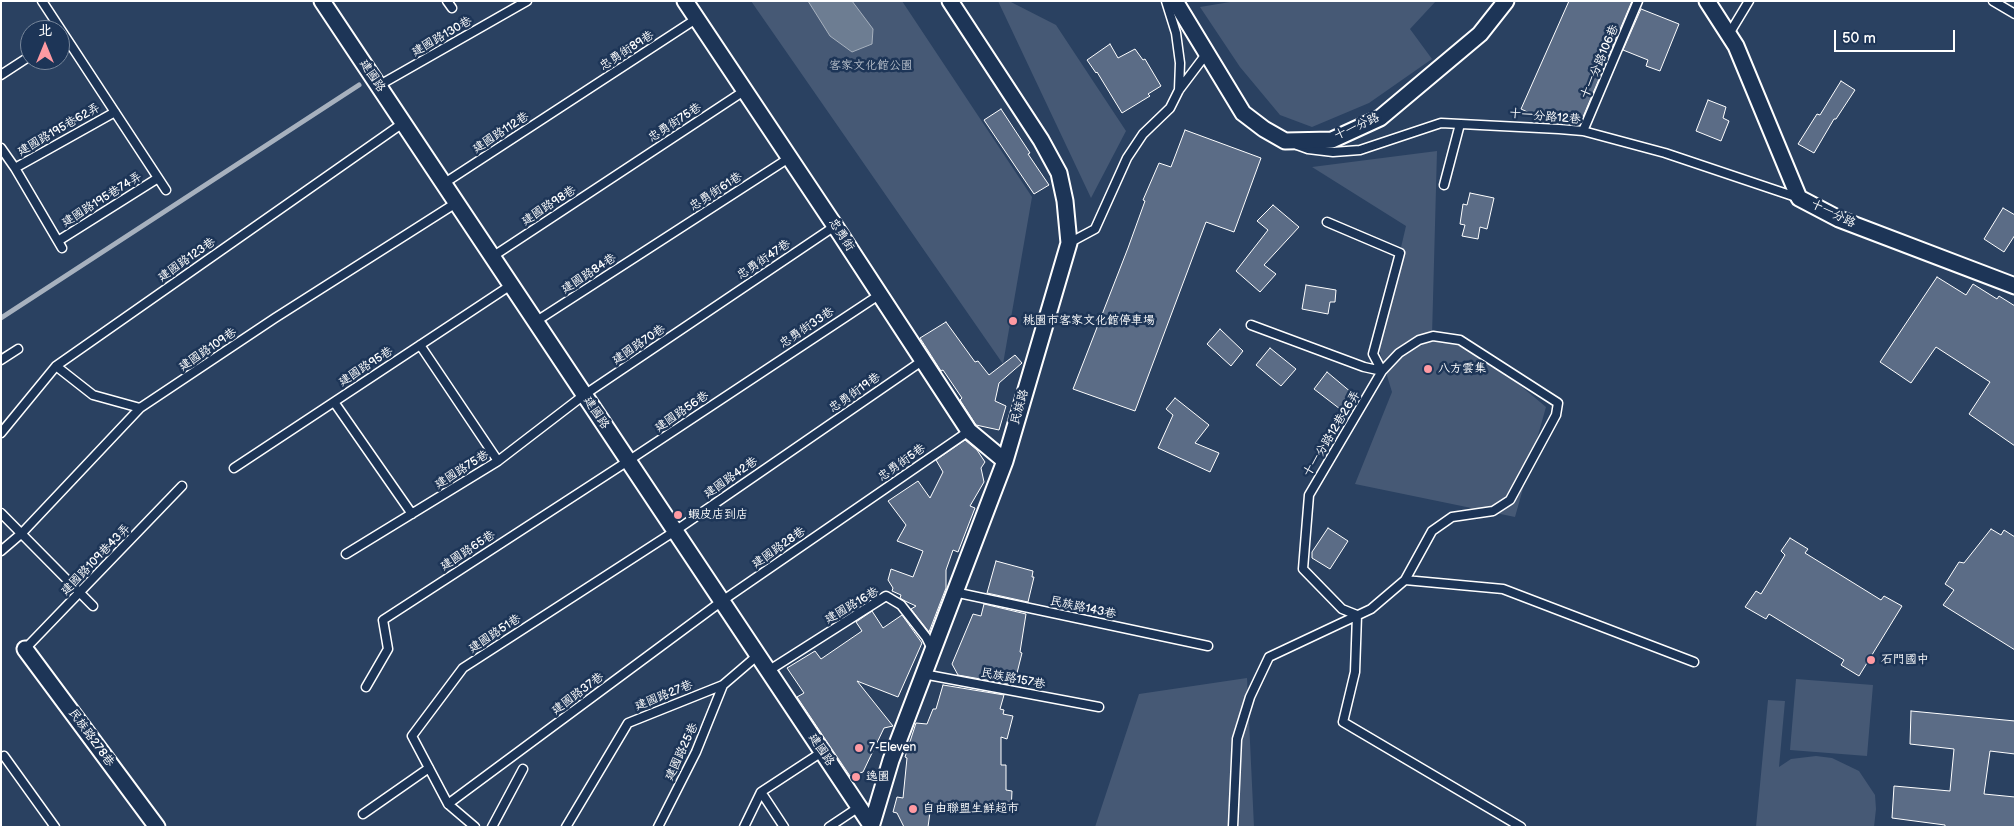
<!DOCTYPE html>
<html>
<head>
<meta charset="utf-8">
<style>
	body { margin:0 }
	#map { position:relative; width:2016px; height:828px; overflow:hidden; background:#2a4161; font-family:"Balsamiq Sans","LXGW WenKai TC",sans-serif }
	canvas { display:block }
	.frame { position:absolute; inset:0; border:2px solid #fff; pointer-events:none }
	.north { position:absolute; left:20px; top:20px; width:50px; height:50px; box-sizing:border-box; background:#1d3557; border:1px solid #77869a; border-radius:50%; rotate:0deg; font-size:14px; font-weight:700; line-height:20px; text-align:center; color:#fff }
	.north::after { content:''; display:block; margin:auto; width:18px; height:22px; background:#ff9aa2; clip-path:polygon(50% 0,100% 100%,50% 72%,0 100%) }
	.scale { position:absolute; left:1834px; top:30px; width:121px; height:22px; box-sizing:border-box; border:2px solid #fff; border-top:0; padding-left:6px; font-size:15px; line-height:18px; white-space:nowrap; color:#fff; -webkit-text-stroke:4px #1d3557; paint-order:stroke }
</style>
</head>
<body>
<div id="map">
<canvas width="2016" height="828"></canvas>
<div class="frame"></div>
<div class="north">北</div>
<div class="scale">50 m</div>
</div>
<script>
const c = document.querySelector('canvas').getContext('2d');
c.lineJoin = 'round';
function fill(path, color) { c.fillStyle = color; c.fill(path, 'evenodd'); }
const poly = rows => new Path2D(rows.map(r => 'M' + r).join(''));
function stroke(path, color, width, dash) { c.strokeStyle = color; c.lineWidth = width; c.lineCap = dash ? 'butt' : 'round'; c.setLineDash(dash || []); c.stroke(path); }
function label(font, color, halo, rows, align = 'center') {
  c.font = font + ' "Balsamiq Sans","LXGW WenKai TC",sans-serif'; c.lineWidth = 5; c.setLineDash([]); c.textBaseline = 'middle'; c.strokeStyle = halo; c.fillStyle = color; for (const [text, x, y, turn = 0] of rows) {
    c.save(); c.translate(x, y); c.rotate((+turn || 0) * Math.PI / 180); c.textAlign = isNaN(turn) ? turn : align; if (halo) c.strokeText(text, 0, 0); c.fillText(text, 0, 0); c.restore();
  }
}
const green = poly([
	[751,1,902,1,1032,197,1003,364],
	[998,1,1009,1,1056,25,1126,131,1091,198],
	[1236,1,1436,1,1410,29,1432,59,1369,103,1312,127,1280,115,1240,67,1200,7],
	[1437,151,1432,336,1467,341,1546,407,1515,517,1355,484,1392,392,1378,346,1406,226,1312,167],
	[1247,678,1254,827,1095,827,1139,694],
	[1796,679,1873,685,1867,756,1790,750],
	[1768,700,1785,701,1779,767,1791,759,1816,756,1832,758,1859,771,1875,795,1876,809,1874,827,1756,827]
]);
const water = poly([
	[808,1,852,1,873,29,872,44,852,52,830,36,808,1]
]);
const stream = poly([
	[1,318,359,85]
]);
const building = poly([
	[1569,1,1632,1,1580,124,1549,113,1545,120,1521,109,1569,1],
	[1641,9,1679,24,1660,71,1646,66,1648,60,1623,50,1641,9],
	[1110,44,1118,58,1135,49,1143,60,1145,59,1161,86,1148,94,1150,96,1122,113,1097,72,1096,73,1087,60,1110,44],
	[1841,81,1855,90,1836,119,1834,119,1814,153,1798,144,1817,114,1820,115,1841,81],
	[1708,100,1726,107,1723,118,1729,121,1721,141,1696,131,1708,100],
	[1001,109,1030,153,1028,154,1049,185,1034,194,984,120,1001,109],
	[1185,130,1261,158,1234,232,1206,222,1135,411,1073,389,1128,248,1145,201,1143,200,1159,163,1171,167,1185,130],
	[1470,193,1494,198,1487,229,1480,227,1478,239,1462,236,1465,225,1460,224,1463,204,1467,205,1470,193],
	[1273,205,1299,227,1264,265,1276,274,1260,292,1236,271,1268,230,1257,221,1273,205],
	[2003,208,2015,215,2015,235,2004,252,1984,239,2003,208],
	[1937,277,1966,295,1973,284,1997,299,1999,296,2015,306,2015,446,1969,414,1990,382,1936,347,1911,383,1880,362,1937,277],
	[1306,285,1336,290,1335,302,1330,302,1328,314,1302,309,1306,285],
	[946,322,975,362,978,361,989,375,1015,355,1022,363,999,383,995,401,1006,406,999,430,976,425,960,400,962,398,943,370,941,371,920,338,946,322],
	[1220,329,1243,351,1231,366,1207,344,1220,329],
	[1270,348,1296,369,1281,386,1256,365,1270,348],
	[1327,372,1352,393,1340,409,1314,389,1327,372],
	[1175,398,1209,425,1195,443,1219,453,1210,472,1158,448,1173,415,1166,409,1175,398],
	[965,440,977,450,985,462,981,468,984,482,970,506,975,508,958,552,953,550,946,570,946,588,929,632,911,609,916,606,905,601,900,598,901,595,892,591,893,588,888,580,891,569,913,577,923,551,897,541,906,525,888,501,918,481,930,498,943,472,936,460,965,440],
	[1328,528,1348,541,1330,569,1312,558,1312,552,1328,528],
	[1991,529,2001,535,2004,530,2015,537,2015,650,1943,605,1954,590,1945,584,1959,562,1964,563,1991,529],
	[1790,538,1808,549,1805,553,1881,600,1884,596,1902,606,1859,676,1841,665,1844,660,1769,614,1766,619,1745,607,1756,591,1761,594,1785,555,1781,551,1790,538],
	[996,561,1033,571,1032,577,1034,577,1028,602,987,593,996,561],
	[984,604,1026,614,1020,652,1022,653,1014,685,958,675,952,664,973,614,981,616,984,604],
	[872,611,883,628,902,615,922,643,898,697,857,681,893,726,884,728,863,772,850,776,797,697,804,693,787,668,815,651,821,659,862,631,856,622,872,611],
	[943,685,1004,695,1000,709,1004,710,1003,714,1013,716,1007,739,1001,737,1001,765,1006,765,1006,790,1012,791,1011,811,935,804,935,806,931,805,928,827,904,827,897,813,893,812,897,797,903,798,907,758,905,757,916,723,927,724,933,709,936,709,943,685],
	[1911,711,2015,721,2015,754,1990,751,1984,794,2015,797,2015,827,1945,827,1945,825,1892,818,1894,786,1950,791,1954,749,1910,744,1911,711]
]);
const lane = poly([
	[42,1,166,190],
	[447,1,452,8],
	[1166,1,1176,33,1180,63,1179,90],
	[1993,1,2015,14],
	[1729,34,1749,1],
	[1,75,30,56],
	[378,86,527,1],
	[1583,131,1638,1],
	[1297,145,1308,149,1333,152,1360,150,1441,123,1559,129,1583,131,1665,153,1799,198],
	[1,148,15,168,62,248],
	[15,168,115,112],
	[443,184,696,19],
	[1444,185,1460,124],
	[1327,222,1400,253,1373,354,1382,371,1309,495,1303,569,1342,609,1357,615,1355,672,1343,722,1521,827],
	[58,241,158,178],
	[1069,243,1095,229,1127,158,1143,134,1170,108,1179,90,1207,53],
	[492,257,744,91],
	[535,322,789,158],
	[420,345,498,461],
	[1,360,18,349],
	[56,366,93,395,140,408],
	[334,402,412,514],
	[1,433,56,366,403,123],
	[234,468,511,285],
	[1,513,93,606],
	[1,551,22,533,140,408,275,318,456,203],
	[346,554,498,461,584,395,835,226],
	[1405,580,1503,589,1694,662],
	[954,592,1208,646],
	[25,649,182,486],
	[768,671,886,596,901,605,926,637,932,649],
	[923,674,1099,707],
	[366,687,388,649,383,620,628,461,879,295],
	[4,756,55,827],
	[761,792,784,827],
	[448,804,722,601,969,431],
	[363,814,429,768],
	[475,827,448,804,412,736,463,668,675,531,922,361],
	[492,827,523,769],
	[566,827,628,723,723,685,758,655],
	[658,827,696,752,723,685],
	[744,827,761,792,822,752],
	[829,827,859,807],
	[1233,827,1237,739,1250,697,1269,657,1371,609,1405,580,1432,531,1452,517,1493,511,1510,500,1556,415,1558,403,1460,340,1433,336,1419,340,1399,353,1382,371,1364,367,1251,325]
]);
const street = poly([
	[322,1,871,825],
	[685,1,835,226,969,431,1005,461],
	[1175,1,1243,113,1264,129,1285,141,1332,140,1380,118,1480,34,1506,1],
	[1707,1,1736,46,1799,198,1839,219,2015,286],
	[25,649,157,827],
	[871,827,891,760,1005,461,1069,243,1065,201,1059,173,1041,140,950,1]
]);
const markers = [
	[1013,321,5,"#ff9aa2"],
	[1428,369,5,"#ff9aa2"],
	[678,515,5,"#ff9aa2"],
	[1871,660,5,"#ff9aa2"],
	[859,748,5,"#ff9aa2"],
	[856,777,5,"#ff9aa2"],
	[913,809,5,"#ff9aa2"]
];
const streetNames = [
	["建國路130巷",442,37,-30],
	["忠勇街89巷",627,51,-33],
	["十一分路106巷",1600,62,-67],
	["建國路",372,76,56],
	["十一分路12巷",1545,117,5],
	["忠勇街75巷",675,123,-33],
	["十一分路",1357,127,-25],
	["建國路195巷62弄",59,130,-30],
	["建國路112巷",501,133,-33],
	["忠勇街61巷",716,192,-33],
	["建國路195巷74弄",102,200,-32],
	["建國路98巷",549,206,-33],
	["十一分路",1833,214,26],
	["忠勇街",841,235,57],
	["建國路123巷",187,260,-35],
	["忠勇街47巷",764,260,-34],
	["建國路84巷",589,274,-33],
	["忠勇街33巷",807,328,-34],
	["建國路70巷",639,345,-34],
	["建國路109巷",208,350,-34],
	["建國路95巷",366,367,-33],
	["忠勇街19巷",855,393,-35],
	["民族路",1020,407,-74],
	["建國路56巷",682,412,-34],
	["建國路",596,413,56],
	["十一分路12巷26弄",1332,434,-59],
	["忠勇街5巷",902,463,-35],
	["建國路75巷",462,470,-32],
	["建國路42巷",731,478,-35],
	["建國路28巷",779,548,-35],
	["建國路65巷",468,551,-33],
	["建國路109巷43弄",96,560,-46],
	["建國路16巷",852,606,-30],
	["民族路143巷",1083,608,12],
	["建國路51巷",495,634,-33],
	["民族路157巷",1013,679,11],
	["建國路37巷",578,694,-37],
	["建國路27巷",664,696,-22],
	["民族路278巷",91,738,54],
	["建國路",821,750,56],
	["建國路25巷",682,752,-65]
];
const parkNames = [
	["客家文化館公園",871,66]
];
const poiNames = [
	["桃園市客家文化館停車場",1023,321],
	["八方雲集",1438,369],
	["蝦皮店到店",688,515],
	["石門國中",1881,660],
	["7-Eleven",869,748],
	["逸園",866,777],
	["自由聯盟生鮮超市",923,809]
];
fill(green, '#465975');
fill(water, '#6d7d92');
stroke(water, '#a7b1be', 1);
stroke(stream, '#a7b1be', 5);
fill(building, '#5b6c86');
stroke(building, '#fff', 1);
stroke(lane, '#fff', 11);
stroke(street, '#fff', 19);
stroke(lane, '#1d3557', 8);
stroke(street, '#1d3557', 15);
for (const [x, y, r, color] of markers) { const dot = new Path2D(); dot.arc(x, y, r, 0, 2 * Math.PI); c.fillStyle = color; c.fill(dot); stroke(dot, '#1d3557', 2); }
label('12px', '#fff', '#1d3557', streetNames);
label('12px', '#b5bdc8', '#1d3557', parkNames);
label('12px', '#fff', '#1d3557', poiNames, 'left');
</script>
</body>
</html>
